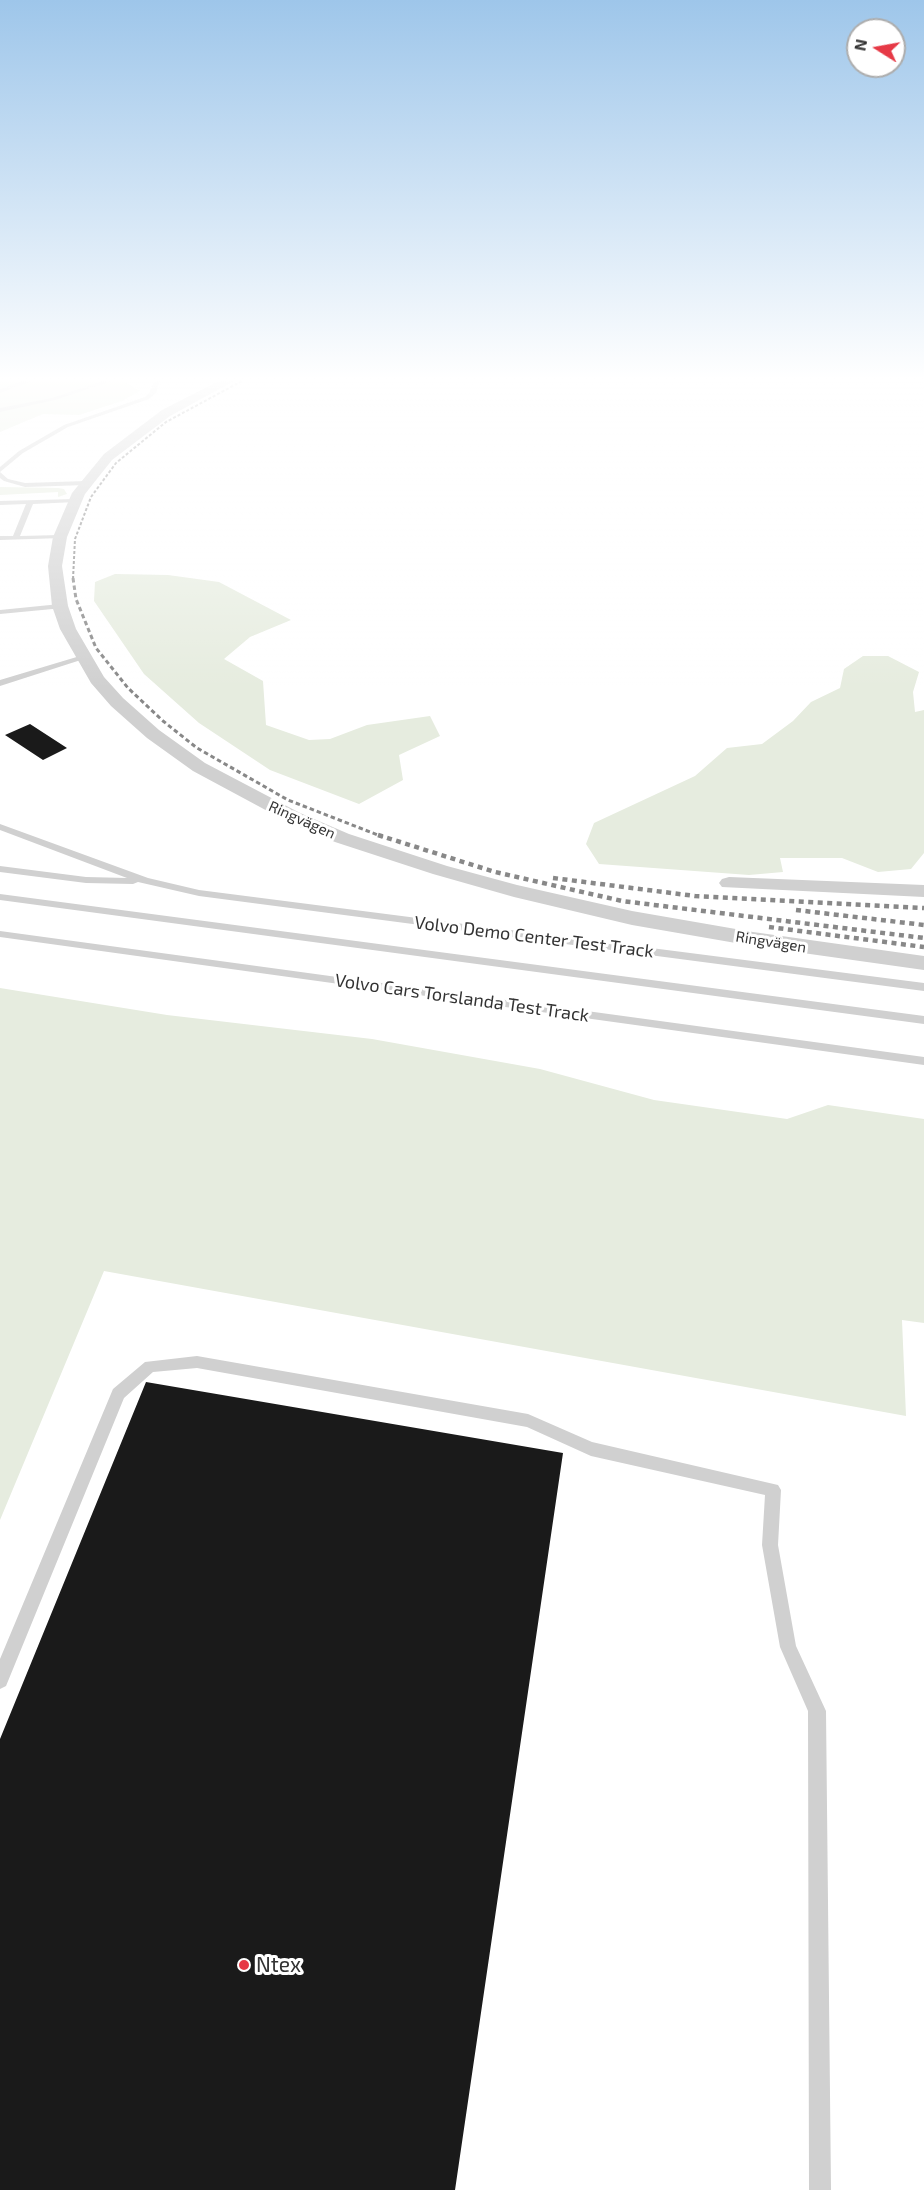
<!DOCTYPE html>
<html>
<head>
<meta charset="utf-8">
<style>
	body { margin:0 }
	#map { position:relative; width:924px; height:2190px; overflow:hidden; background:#fff; font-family:"Exo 2",sans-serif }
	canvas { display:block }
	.north { position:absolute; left:846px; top:18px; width:60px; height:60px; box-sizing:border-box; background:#fff; border:2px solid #adadad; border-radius:50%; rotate:281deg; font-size:16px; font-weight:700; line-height:24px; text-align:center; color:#333 }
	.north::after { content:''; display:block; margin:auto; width:21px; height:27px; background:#e63946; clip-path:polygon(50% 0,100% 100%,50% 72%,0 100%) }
</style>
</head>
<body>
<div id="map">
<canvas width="924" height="2190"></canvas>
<div class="north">N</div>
</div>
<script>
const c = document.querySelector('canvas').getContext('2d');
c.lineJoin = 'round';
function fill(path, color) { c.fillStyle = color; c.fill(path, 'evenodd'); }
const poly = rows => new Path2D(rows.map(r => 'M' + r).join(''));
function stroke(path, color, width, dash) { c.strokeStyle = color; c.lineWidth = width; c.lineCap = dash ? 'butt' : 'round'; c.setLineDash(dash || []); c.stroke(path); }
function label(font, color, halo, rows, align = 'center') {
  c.font = font + ' "Exo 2",sans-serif'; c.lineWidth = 6; c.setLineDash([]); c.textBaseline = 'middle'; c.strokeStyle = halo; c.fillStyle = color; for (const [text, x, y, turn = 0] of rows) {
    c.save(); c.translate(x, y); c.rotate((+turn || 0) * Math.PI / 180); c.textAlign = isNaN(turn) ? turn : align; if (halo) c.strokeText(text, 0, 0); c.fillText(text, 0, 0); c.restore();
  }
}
const green = poly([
	[0,381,123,381,140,391,122,401,79,415,43,414,0,432],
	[0,487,58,488,64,489,67,494,58,497,58,492,0,495],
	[115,574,168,575,219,582,291,620,250,637,224,659,263,681,266,725,309,740,330,739,367,725,430,716,440,736,399,755,403,780,359,804,270,770,199,723,144,674,94,601,95,582],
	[863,656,888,656,919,672,913,692,915,712,924,710,924,853,911,869,878,872,842,858,780,858,783,872,749,875,599,864,586,844,594,823,695,776,727,748,762,744,793,721,811,702,840,688,844,669],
	[0,988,167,1015,372,1039,540,1069,654,1100,787,1119,828,1105,924,1119,924,1323,902,1320,906,1416,104,1271,0,1520]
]);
const building = poly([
	[30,724,67,748,43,760,5,735],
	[146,1382,563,1453,455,2190,0,2190,0,1739]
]);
const lane = poly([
	[23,381,32,381,0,393,0,389,23,381],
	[103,381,112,381,55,400,0,412,0,408,52,398,103,381],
	[154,381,160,381,156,393,149,399,68,427,23,453,0,472,0,467,19,451,64,425,145,397,150,392,154,381],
	[0,472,8,479,25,483,86,481,89,483,86,485,25,487,4,481,0,478,0,472],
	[74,499,77,501,76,502,33,504,20,536,60,535,62,536,62,538,0,540,0,536,13,536,26,504,0,505,0,501,74,499],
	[60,604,63,604,63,608,0,614,0,610,60,604],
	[80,656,87,658,0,686,0,680,80,656],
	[0,824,148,878,199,890,924,983,924,991,199,896,138,882,133,884,86,883,0,872,0,866,86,877,127,878,0,830,0,824],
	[0,894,924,1016,924,1024,0,900,0,894],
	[0,931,924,1057,924,1065,0,937,0,931],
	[197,1356,528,1414,592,1442,778,1485,781,1490,778,1545,796,1646,826,1711,831,2190,809,2190,808,1711,780,1647,762,1545,765,1495,591,1456,527,1427,197,1368,153,1372,124,1398,6,1686,0,1689,0,1659,113,1389,145,1362,197,1356]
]);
const street = poly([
	[219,381,234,381,170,416,112,460,85,494,67,537,62,566,68,606,76,629,104,677,123,698,159,730,205,763,300,813,349,834,447,866,517,885,632,911,753,932,924,956,924,970,753,946,632,925,514,897,433,874,335,842,286,821,193,771,147,738,111,706,91,683,60,629,52,606,48,566,53,537,72,493,104,454,162,410,219,381],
	[729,877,924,885,924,897,722,887,719,883,722,879,729,877]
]);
const railFar2 = poly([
	[73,579,75,539,91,497,116,463,166,422,242,381]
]);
const railFar1 = poly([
	[73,578,76,599,96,648,128,688,163,721,197,748,288,800,383,837]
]);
const rail = poly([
	[378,835,495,872,622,901,924,938],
	[553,878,695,896,924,908],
	[796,910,924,925],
	[769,927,924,947]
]);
const markers = [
	[244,1965,6,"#e63946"]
];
const farStreetnames = [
	["Ringvägen",302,820,24],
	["Ringvägen",771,942,9]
];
const streetNames = [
	["Volvo Demo Center Test Track",534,937,7],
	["Volvo Cars Torslanda Test Track",462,998,8]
];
const nearPoinames = [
	["Ntex",256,1965]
];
fill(green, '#e6ecdf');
fill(building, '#1a1a1a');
fill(lane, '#d0d0d0');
fill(street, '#d0d0d0');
stroke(railFar2, '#888', 2, [3, 2]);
stroke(railFar1, '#888', 3, [4.5, 3]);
stroke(rail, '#888', 4.5, [5, 4.5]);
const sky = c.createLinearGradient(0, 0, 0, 688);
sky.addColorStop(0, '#9ec6ea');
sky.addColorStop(0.55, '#fff');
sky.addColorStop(1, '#ffffff00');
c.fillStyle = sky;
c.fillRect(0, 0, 924, 688);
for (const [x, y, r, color] of markers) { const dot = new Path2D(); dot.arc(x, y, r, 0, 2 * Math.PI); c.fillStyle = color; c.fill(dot); stroke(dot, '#fff', 2); }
label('15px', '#333', '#fff', farStreetnames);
label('18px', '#333', '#fff', streetNames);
label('21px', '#333', '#fff', nearPoinames, 'left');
</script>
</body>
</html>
